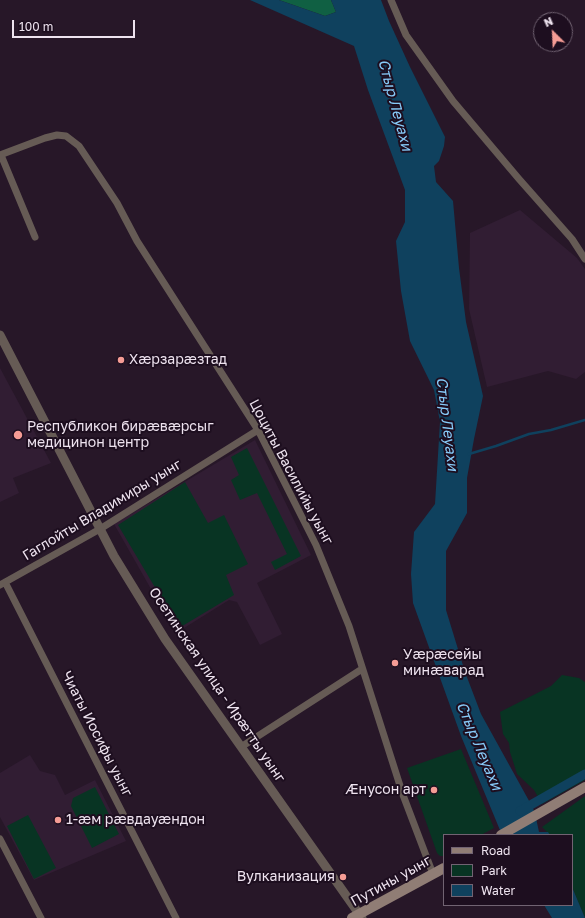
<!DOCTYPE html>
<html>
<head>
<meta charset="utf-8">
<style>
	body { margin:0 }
	#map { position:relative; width:585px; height:918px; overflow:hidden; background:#271728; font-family:"Golos Text",sans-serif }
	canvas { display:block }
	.legend { position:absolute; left:443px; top:834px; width:130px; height:72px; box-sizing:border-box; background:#1d0e1f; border:1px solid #716372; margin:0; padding:5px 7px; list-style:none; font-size:12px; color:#eee3ef }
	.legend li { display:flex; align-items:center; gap:8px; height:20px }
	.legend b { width:20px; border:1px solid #716372 }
	.north { position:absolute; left:533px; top:12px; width:40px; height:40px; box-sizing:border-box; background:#1d0e1f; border:1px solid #716372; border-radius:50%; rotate:336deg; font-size:11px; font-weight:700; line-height:16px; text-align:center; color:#eee3ef }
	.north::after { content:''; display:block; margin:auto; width:14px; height:18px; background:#f59c95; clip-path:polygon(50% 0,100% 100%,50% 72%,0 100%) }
	.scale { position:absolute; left:12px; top:20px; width:123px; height:18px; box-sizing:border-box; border:2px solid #eee3ef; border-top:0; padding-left:5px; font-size:12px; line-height:14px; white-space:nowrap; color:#eee3ef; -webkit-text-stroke:3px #1d0e1f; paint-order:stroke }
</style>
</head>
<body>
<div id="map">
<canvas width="585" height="918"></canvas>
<ul class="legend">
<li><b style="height:5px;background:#907d75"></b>Road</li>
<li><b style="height:11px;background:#083423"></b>Park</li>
<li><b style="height:11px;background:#0f415e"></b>Water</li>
</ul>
<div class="north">N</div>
<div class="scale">100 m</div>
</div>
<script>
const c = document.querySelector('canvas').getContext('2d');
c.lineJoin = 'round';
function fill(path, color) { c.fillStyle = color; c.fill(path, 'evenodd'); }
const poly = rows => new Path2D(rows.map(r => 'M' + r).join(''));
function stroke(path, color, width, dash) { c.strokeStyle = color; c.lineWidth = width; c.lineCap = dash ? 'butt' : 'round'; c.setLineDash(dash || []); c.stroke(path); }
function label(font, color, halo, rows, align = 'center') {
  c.font = font + ' "Golos Text",sans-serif'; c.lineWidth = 4; c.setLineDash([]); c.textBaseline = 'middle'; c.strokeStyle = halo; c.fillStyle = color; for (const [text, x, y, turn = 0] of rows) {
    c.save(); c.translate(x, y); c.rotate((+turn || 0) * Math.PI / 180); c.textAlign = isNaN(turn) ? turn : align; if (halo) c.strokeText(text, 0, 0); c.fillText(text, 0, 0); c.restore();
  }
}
const built = poly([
	[520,210,577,258,585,269,585,372,576,379,548,371,487,387,469,309,470,233],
	[0,368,51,463,13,478,19,493,0,502],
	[255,440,311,555,257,583,282,634,260,645,237,602,229,600,176,633,114,524],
	[30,755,40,771,55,775,65,795,95,780,126,841,34,880,0,817,0,773]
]);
const green = poly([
	[247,448,301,556,275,570,271,562,287,554,257,493,240,500,231,480,239,475,231,457],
	[185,482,208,523,224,515,248,564,226,575,234,595,179,628,118,525],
	[562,675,579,678,585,682,585,780,542,804,534,790,517,774,510,752,509,743,503,734,500,712,551,686],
	[461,749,494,828,481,835,444,835,444,856,440,856,437,853,407,768],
	[95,787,119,834,92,848,71,806,73,798],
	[585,796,585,918,572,887,572,835,550,835,542,827],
	[28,815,56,868,34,879,7,826]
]);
const forest = poly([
	[279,0,331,0,336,12,325,16]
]);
const water = poly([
	[250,0,279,0,325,16,336,12,331,0,381,0,389,21,410,67,445,137,444,146,439,161,434,166,436,182,453,201,459,268,466,322,483,396,474,439,467,478,467,513,446,551,446,610,465,672,481,714,533,808,536,818,539,832,548,832,550,835,502,835,461,736,413,603,411,574,414,532,435,504,440,422,434,390,410,341,401,291,396,241,405,222,405,190,368,90,354,46],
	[572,887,585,918,552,918,544,905,572,905]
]);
const stream = poly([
	[469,454,496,446,529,434,551,430,585,420]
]);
const canal = poly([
	[520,811,585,774]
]);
const minor = poly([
	[391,0,406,35,453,101,519,179,572,239,585,259],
	[0,155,45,138,57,135,66,136,79,146,117,203,137,241,258,430,316,545,349,626,403,795,433,874],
	[1,155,35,237],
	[5,582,176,918],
	[0,585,100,529,258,430],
	[241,747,362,669],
	[0,839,41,918]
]);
const tertiary = poly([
	[0,335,114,556,165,639,362,918]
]);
const secondary = poly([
	[501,835,585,787],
	[352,918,444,868]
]);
const markers = [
	[121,360,4,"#f59c95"],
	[18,435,5,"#f59c95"],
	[395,663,4,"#f59c95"],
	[434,790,4,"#f59c95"],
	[58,820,4,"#f59c95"],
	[343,877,4,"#f59c95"]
];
const poiNames = [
	["Хæрзарæзтад",129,360],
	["Республикон бирæвæрсыг",27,427],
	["медицинон центр",27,443],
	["Уæрæсейы",403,655],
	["минæварад",403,671],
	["Æнусон арт",426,790,"right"],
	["1-æм рӕвдауӕндон",66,820],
	["Вулканизация",335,877,"right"]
];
const streetNames = [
	["Цоциты Василийы уынг",291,472,62],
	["Гаглойты Владимиры уынг",102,510,-31],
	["Осетинская улица - Ирæтты уынг",217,685,56],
	["Чиаты Иосифы уынг",97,734,63],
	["Путины уынг",391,881,-29]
];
const waterNames = [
	["Стыр Леуахи",395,105,75],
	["Стыр Леуахи",447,424,83],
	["Стыр Леуахи",479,746,67]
];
fill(built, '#311d33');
fill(green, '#083423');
fill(forest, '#106043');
fill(water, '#0f415e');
stroke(stream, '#0f415e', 2.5);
stroke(canal, '#0f415e', 9);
stroke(minor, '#665b55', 7);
stroke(tertiary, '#665b55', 9);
stroke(secondary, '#907d75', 10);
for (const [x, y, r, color] of markers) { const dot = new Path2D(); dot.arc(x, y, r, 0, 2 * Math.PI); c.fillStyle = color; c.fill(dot); stroke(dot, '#1d0e1f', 1.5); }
label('14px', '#eee3ef', '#1d0e1f', poiNames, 'left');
label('14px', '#eee3ef', '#1d0e1f', streetNames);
label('italic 15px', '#87cbf9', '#1d0e1f', waterNames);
</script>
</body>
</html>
